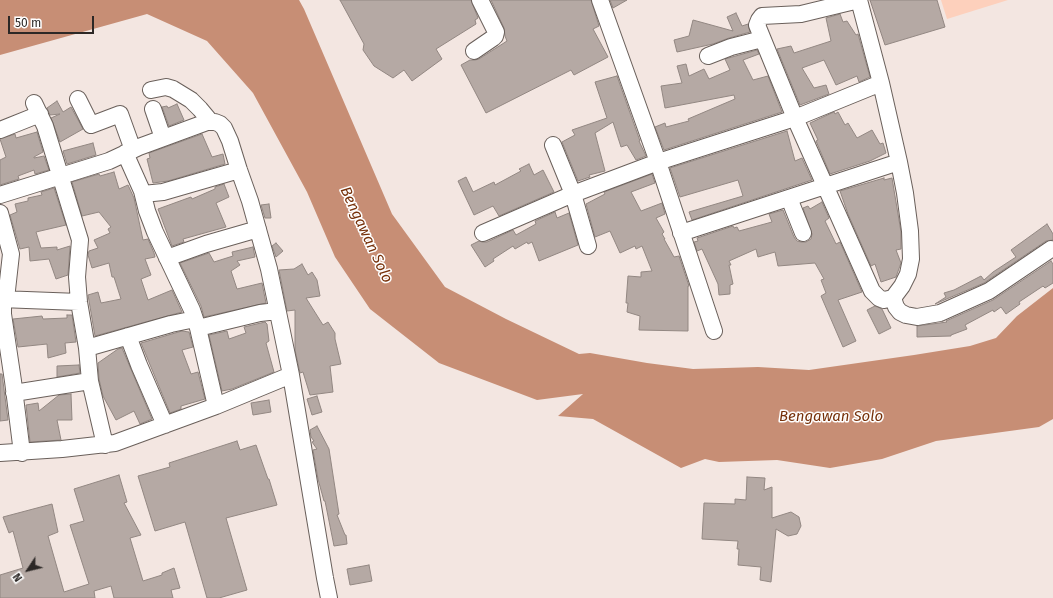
<!DOCTYPE html>
<html>
<head>
<meta charset="utf-8">
<style>
	body { margin:0 }
	#map { position:relative; width:1053px; height:598px; overflow:hidden; background:#f3e6e1; font-family:"Fira Sans",sans-serif }
	canvas { display:block }
	.north { position:absolute; left:8px; top:550px; width:40px; height:40px; -webkit-text-stroke:3px #fff; paint-order:stroke; rotate:235deg; font-size:11px; font-weight:700; line-height:16px; text-align:center; color:#2c2826 }
	.north::after { content:''; display:block; margin:auto; width:14px; height:18px; background:#2c2826; clip-path:polygon(50% 0,100% 100%,50% 72%,0 100%) }
	.scale { position:absolute; left:8px; top:16px; width:86px; height:18px; box-sizing:border-box; border:2px solid #2c2826; border-top:0; padding-left:5px; font-size:12px; line-height:14px; white-space:nowrap; color:#2c2826; -webkit-text-stroke:3px #fff; paint-order:stroke }
</style>
</head>
<body>
<div id="map">
<canvas width="1053" height="598"></canvas>
<div class="north">N</div>
<div class="scale">50 m</div>
</div>
<script>
const c = document.querySelector('canvas').getContext('2d');
c.lineJoin = 'round';
function fill(path, color) { c.fillStyle = color; c.fill(path, 'evenodd'); }
const poly = rows => new Path2D(rows.map(r => 'M' + r).join(''));
function stroke(path, color, width, dash) { c.strokeStyle = color; c.lineWidth = width; c.lineCap = dash ? 'butt' : 'round'; c.setLineDash(dash || []); c.stroke(path); }
function label(font, color, halo, rows, align = 'center') {
  c.font = font + ' "Fira Sans",sans-serif'; c.lineWidth = 3; c.setLineDash([]); c.textBaseline = 'middle'; c.strokeStyle = halo; c.fillStyle = color; for (const [text, x, y, turn = 0] of rows) {
    c.save(); c.translate(x, y); c.rotate((+turn || 0) * Math.PI / 180); c.textAlign = isNaN(turn) ? turn : align; if (halo) c.strokeText(text, 0, 0); c.fillText(text, 0, 0); c.restore();
  }
}
const green = poly([
	[941,0,1008,0,947,19]
]);
const water = poly([
	[0,0,299,0,304,9,392,214,445,287,506,319,579,354,590,353,647,363,693,369,758,367,809,370,914,355,970,346,996,338,1017,316,1053,288,1053,419,1039,427,936,441,882,459,830,468,777,460,719,462,705,459,681,468,593,419,558,416,583,394,537,400,439,363,370,309,335,257,307,192,253,93,207,41,147,14,0,55]
]);
const building = poly([
	[340,0,471,0,478,18,475,20,476,24,436,49,442,59,412,81,404,70,393,78,374,66,363,50,364,44,340,0],
	[491,0,591,0,599,26,593,29,608,57,574,75,571,70,486,113,461,65,470,60,475,60,479,59,507,41,505,36,504,28,491,0],
	[610,0,627,0,613,8,610,0],
	[870,0,937,0,945,27,885,45,870,0],
	[736,13,742,26,748,24,750,32,729,38,713,44,677,52,674,40,689,36,693,20,733,31,727,17,736,13],
	[840,14,843,22,847,21,856,35,858,34,870,77,859,82,857,76,836,85,824,60,802,68,814,88,826,85,829,94,800,105,777,49,791,46,794,53,831,41,826,18,840,14],
	[757,50,759,54,743,60,753,80,768,76,782,112,664,150,655,127,665,123,666,127,689,121,688,119,735,99,734,95,665,108,661,86,682,83,677,66,686,64,689,76,704,69,709,79,730,70,725,59,757,50],
	[617,76,640,141,639,141,646,156,636,160,627,145,621,147,613,122,595,133,605,171,589,175,590,177,578,181,562,142,575,135,572,130,607,118,595,82,617,76],
	[57,101,63,112,71,107,83,129,60,142,51,118,60,114,50,115,47,108,57,101],
	[177,104,184,120,169,126,162,107,167,106,168,108,177,104],
	[834,112,835,114,838,112,845,125,848,123,857,138,872,130,880,144,883,143,886,153,870,161,830,174,816,141,818,140,810,123,834,112],
	[787,131,795,161,802,158,812,180,692,220,689,212,743,196,738,180,680,197,670,168,787,131],
	[37,132,43,152,34,157,34,158,44,156,49,170,35,174,34,170,18,176,19,179,0,185,0,160,6,157,0,139,15,134,16,138,37,132],
	[202,134,212,157,223,154,225,164,168,181,153,183,147,159,150,158,149,153,202,134],
	[93,143,96,155,67,164,63,151,93,143],
	[529,164,534,175,543,170,554,192,499,216,493,206,474,215,458,181,466,177,473,192,494,182,495,185,521,171,519,169,529,164],
	[114,172,119,189,128,185,134,198,143,240,148,239,154,253,155,257,145,259,151,275,141,279,148,300,172,290,182,312,95,336,88,295,98,292,101,303,121,299,114,277,112,277,109,263,92,268,88,255,89,251,98,248,94,240,110,233,108,229,111,227,99,212,82,216,72,182,99,174,100,176,114,172],
	[652,174,655,183,631,192,641,211,662,203,665,214,656,218,664,232,662,234,665,239,664,239,674,257,679,256,689,286,688,286,688,331,639,330,640,316,627,312,628,303,626,303,628,276,641,277,641,272,652,271,642,246,636,249,635,246,620,253,610,231,595,237,586,204,605,194,604,192,652,174],
	[884,178,884,180,892,178,901,232,901,249,896,250,901,263,896,277,881,282,875,264,871,266,848,214,840,191,884,178],
	[224,184,229,197,216,203,226,227,183,239,184,242,172,246,158,209,191,197,192,199,215,189,215,187,224,184],
	[54,188,66,225,36,232,41,248,57,247,57,250,70,246,68,275,56,279,49,259,30,261,29,247,20,249,10,215,17,212,15,204,28,201,28,198,42,195,41,192,54,188],
	[822,202,829,218,825,221,836,244,840,242,862,292,838,300,856,341,843,347,821,296,826,293,821,280,824,279,815,263,778,266,775,252,758,257,756,249,729,261,731,265,729,265,733,284,730,285,730,294,719,295,718,284,702,249,697,251,694,242,698,241,697,238,733,226,734,228,737,227,739,231,772,222,769,214,783,210,794,237,797,241,801,242,806,242,811,239,812,234,803,208,808,206,810,209,822,202],
	[269,204,271,218,265,218,261,205,269,204],
	[555,212,557,218,569,213,578,245,539,261,532,242,528,244,527,242,515,249,513,246,493,259,494,261,485,267,471,245,479,241,482,242,487,242,513,230,516,235,536,224,535,221,555,212],
	[1047,224,1053,234,1053,240,1046,241,984,283,935,304,946,297,944,293,954,290,981,276,984,280,993,272,1016,257,1011,250,1047,224],
	[276,243,283,251,276,257,272,246,276,243],
	[253,247,255,257,237,261,240,265,231,271,237,289,262,283,266,303,204,317,201,306,180,263,209,253,214,262,233,256,232,252,253,247],
	[1051,261,1053,264,1053,283,1045,288,1043,286,1019,302,1020,304,1006,314,1001,307,994,312,993,310,965,325,967,329,951,335,951,336,917,337,917,326,947,322,946,321,993,300,1051,261],
	[302,264,308,275,312,272,317,280,320,296,306,298,323,325,328,322,335,333,335,339,341,364,330,366,333,392,310,395,303,372,300,373,295,350,295,310,287,311,279,270,294,269,302,264],
	[875,306,882,309,891,328,879,334,867,310,875,306],
	[67,315,72,315,76,342,65,343,66,353,48,358,47,344,18,347,13,319,42,316,43,319,67,318,67,315],
	[265,322,267,324,269,341,266,343,274,372,232,389,222,391,209,335,227,331,229,339,246,333,244,327,265,322],
	[182,331,189,332,193,347,182,350,191,374,198,372,205,399,181,406,181,409,170,413,141,343,182,331],
	[122,348,152,419,140,424,134,411,116,420,103,396,99,379,98,363,118,349,122,348],
	[79,365,80,373,57,377,57,366,79,365],
	[0,374,2,374,8,420,0,421,0,374],
	[71,394,72,420,57,420,61,440,30,442,26,405,38,403,39,411,59,395,71,394],
	[317,396,322,412,312,415,307,399,317,396],
	[269,400,271,412,253,415,251,403,269,400],
	[317,426,329,449,339,514,337,515,345,535,346,535,347,544,334,546,325,501,324,501,318,479,313,450,317,449,312,442,314,441,311,437,310,430,317,426],
	[237,441,240,450,256,445,268,479,269,479,277,505,226,518,247,590,219,598,207,598,185,522,155,531,138,476,170,467,169,463,237,441],
	[119,475,127,502,124,503,141,535,130,538,143,581,162,575,162,573,174,568,180,588,171,590,173,598,114,598,111,586,94,591,95,598,0,598,0,575,23,568,13,531,9,533,3,517,52,504,58,532,48,536,64,592,89,584,70,525,84,521,74,489,119,475],
	[747,477,765,478,764,490,772,487,772,518,791,512,799,517,801,526,797,534,788,536,776,529,771,582,760,580,761,567,738,565,739,549,737,549,738,541,702,539,704,503,735,504,735,499,746,500,747,477],
	[369,565,372,581,350,585,347,569,369,565]
]);
const minor = poly([
	[600,0,658,162,714,331],
	[859,0,881,83,899,162,905,193,910,231,911,259,908,274,902,286,893,298,884,300,879,298,872,291,795,118,757,25,759,20,762,16,801,14,859,0],
	[474,51,493,38,495,36,496,32,480,0],
	[708,56,731,47,762,39],
	[151,90,166,87,173,89,191,100,200,109,210,121],
	[78,99,91,125,120,114,133,150],
	[34,103,45,126,80,240,77,277,79,302,87,348,90,381,105,445],
	[153,109,163,138],
	[0,130,40,114],
	[553,145,573,194,588,246],
	[125,153,142,191,147,211,155,232,192,310,198,328,216,406],
	[143,194,163,192,239,170],
	[0,195,109,161,139,147,207,122,215,122,220,124,224,128,230,141,239,170,250,201,269,269,291,375,325,578,329,598],
	[789,198,803,233],
	[0,213,11,254,7,290,3,303,3,314,13,381,22,453],
	[483,233,573,194,658,162,795,118,881,83],
	[681,233,899,162],
	[167,258,206,244,258,229],
	[893,298,896,307,900,312,906,315,917,317,940,313,989,291,1051,249],
	[0,299,79,302],
	[198,328,260,313,277,311],
	[128,336,139,365,165,425],
	[87,348,171,324,195,319],
	[14,393,90,381],
	[0,453,62,449,115,443,216,406,291,375]
]);
const waterNames = [
	["Bengawan Solo",366,235,65],
	["Bengawan Solo",831,417]
];
fill(green, '#fdd0bc');
fill(water, '#c78e75');
fill(building, '#b5a9a4');
stroke(building, '#928782', 1);
stroke(minor, '#6a605b', 18);
stroke(minor, '#fff', 16);
label('italic 15px', '#763009', '#fff', waterNames);
</script>
</body>
</html>
